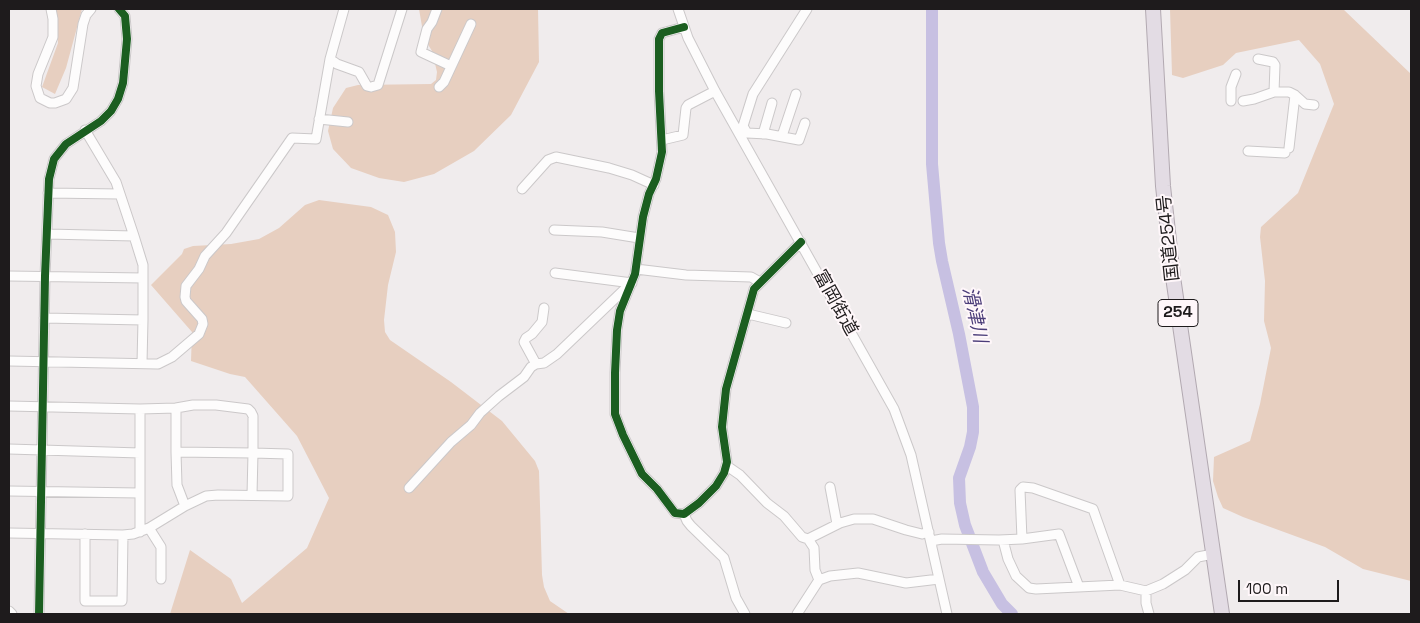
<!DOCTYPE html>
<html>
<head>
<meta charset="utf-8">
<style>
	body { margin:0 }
	#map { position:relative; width:1420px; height:623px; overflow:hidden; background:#f0eced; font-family:"Space Grotesk",sans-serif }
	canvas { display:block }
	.frame { position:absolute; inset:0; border:10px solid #1e1b1c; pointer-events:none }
	.scale { position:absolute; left:1238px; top:580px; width:101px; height:22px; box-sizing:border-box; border:2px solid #1e1b1c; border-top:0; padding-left:6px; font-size:15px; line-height:18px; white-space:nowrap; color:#1e1b1c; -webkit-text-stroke:4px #fff7fa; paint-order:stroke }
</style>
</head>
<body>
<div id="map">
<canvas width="1420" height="623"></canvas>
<div class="frame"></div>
<div class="scale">100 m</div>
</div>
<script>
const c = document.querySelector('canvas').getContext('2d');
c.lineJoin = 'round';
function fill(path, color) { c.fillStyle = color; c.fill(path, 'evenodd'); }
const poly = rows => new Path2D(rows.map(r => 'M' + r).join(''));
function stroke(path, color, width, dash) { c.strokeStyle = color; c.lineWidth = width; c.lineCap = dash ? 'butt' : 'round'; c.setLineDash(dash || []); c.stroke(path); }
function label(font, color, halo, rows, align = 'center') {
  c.font = font + ' "Space Grotesk","Noto Sans JP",sans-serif'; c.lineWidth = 4; c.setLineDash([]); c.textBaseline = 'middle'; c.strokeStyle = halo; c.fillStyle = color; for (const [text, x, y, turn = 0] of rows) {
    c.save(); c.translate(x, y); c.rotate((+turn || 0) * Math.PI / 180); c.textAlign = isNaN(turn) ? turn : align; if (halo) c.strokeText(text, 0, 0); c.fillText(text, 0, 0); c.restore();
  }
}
const green = poly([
	[55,9,82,9,66,68,55,94,42,87,58,43],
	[419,9,538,9,539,62,511,115,474,151,434,174,404,182,379,178,351,168,333,149,328,131,333,108,346,88,358,85,431,84,436,80,437,72,432,51,424,38],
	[1170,9,1343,9,1411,74,1411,581,1363,569,1325,547,1243,517,1223,508,1218,497,1213,481,1214,457,1250,441,1260,404,1271,348,1264,321,1265,281,1260,237,1261,227,1298,193,1334,104,1320,64,1299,40,1236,53,1223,65,1183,78,1172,75],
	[319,200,371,207,388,215,395,232,396,252,388,285,384,320,385,332,390,340,451,382,502,421,535,461,539,471,542,575,544,587,550,601,569,614,170,614,190,550,231,579,242,603,307,548,329,498,297,436,245,377,230,374,191,361,192,332,151,285,182,254,184,249,193,246,231,244,259,239,279,228,305,205]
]);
const river = poly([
	[932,9,932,164,939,243,942,261,959,334,973,407,973,432,970,447,959,478,960,503,965,525,983,572,1002,604,1012,614]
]);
const minor = poly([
	[51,9,53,19,53,37,38,74,36,86,40,98,50,103,55,103,66,99,73,88,83,24,86,15,91,9],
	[437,9,432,22,427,29,421,52,451,66],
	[678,9,688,38,715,91,894,409,911,455,947,614],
	[684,27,662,33,659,39,659,91,662,152,656,179,649,194,643,217,635,274,620,311,617,330,615,373,615,414,623,435,642,474,657,489,675,513,684,514,699,503,716,486,724,473,727,462,722,427,726,389,754,289,801,242],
	[330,59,337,64,359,72,367,86,371,87,378,85,402,9],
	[1258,59,1273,62,1275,65,1274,92],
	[439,87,444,82,471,24],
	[1231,101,1231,87,1236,74],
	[1243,101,1254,99,1274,92,1289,92,1295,95,1305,104,1314,105],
	[319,119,348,122],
	[743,126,747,133,767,134,799,140,805,123],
	[85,130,116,182,134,236,143,265,143,320],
	[739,133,743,126,753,94,807,9],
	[763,134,772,103],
	[782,136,796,94],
	[662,140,683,135,686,108,688,105,715,91],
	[1289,148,1295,95],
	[1248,151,1285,153],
	[522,189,548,160,556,157,609,168,632,175,654,185],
	[48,193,120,194],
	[554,230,602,232,639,238],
	[47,234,134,236],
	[636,269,686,275,751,277,760,282],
	[555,273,632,283],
	[9,276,143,278],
	[748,314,786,323],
	[44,318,143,320,142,363],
	[9,361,158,364,172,357,199,334,203,324,202,319,186,301,185,297,186,286,199,269,205,256,226,233,292,138,316,139,330,59,344,9],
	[536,364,524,342,526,338,532,334,542,322,544,308],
	[9,406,140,409,176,408],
	[9,449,140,453],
	[176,452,177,485,185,506],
	[727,466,740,475,767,503,784,516,802,537,808,539,814,548,815,570,819,580],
	[830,487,837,524],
	[409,488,451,442,471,425,480,413,499,396,524,377,531,367,536,364,544,363,557,354,628,286],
	[9,491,139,493],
	[684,514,687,521,691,526,724,558,736,598,745,614],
	[149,528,185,506,206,496,218,495,288,496,288,454,253,453,176,452,176,408,193,405,216,405,248,409,251,412,253,416,253,453,252,495],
	[140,532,140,409],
	[9,533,123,535,133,534,149,528,161,547,161,579],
	[85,534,85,601,122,601,123,535],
	[808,539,840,523,854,519,873,519,906,530,922,534,929,532],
	[1022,539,1059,534,1079,587],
	[1003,540,1008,559,1016,576,1029,588,1036,589,1120,585,1146,591,1163,584,1185,570,1198,557,1213,554],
	[931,541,942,539,999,540,1022,539,1020,490,1023,487,1033,488,1093,509,1120,585],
	[1146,591,1146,603,1149,614],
	[9,611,12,614],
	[39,614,45,276,49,179,54,159,66,144,101,121,111,111,118,99,123,83,127,39,125,16,119,9],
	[797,614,819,580,830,576,858,573,906,583,939,579]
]);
const highway = poly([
	[1153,9,1163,186,1173,277,1222,614]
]);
const cycleway = poly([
	[684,27,662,33,659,39,659,91,662,152,656,179,649,194,643,217,635,274,620,311,617,330,615,373,615,414,623,435,642,474,657,489,675,513,684,514,699,503,716,486,724,473,727,462,722,427,726,389,754,289,801,242],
	[39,614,45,276,49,179,54,159,66,144,101,121,111,111,118,99,123,83,127,39,125,16,119,9]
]);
const shields = [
	[1178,313,40]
];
const shieldNames = [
	["254",1178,313]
];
const streetNames = [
	["国道254号",1169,238,-96],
	["富岡街道",835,303,61]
];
const waterNames = [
	["滑津川",974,315,78]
];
fill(green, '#e7cfc0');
stroke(river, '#c7c0e2', 12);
stroke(minor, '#cbc8c9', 11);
stroke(highway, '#b2a9b1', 16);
stroke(minor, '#fdfcfc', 9);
stroke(highway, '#e3dce4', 14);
stroke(cycleway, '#1b5e20', 8);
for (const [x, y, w] of shields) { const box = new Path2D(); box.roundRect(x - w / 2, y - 13.5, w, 27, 4); c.fillStyle = '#fff7fa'; c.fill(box); stroke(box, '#1e1b1c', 1); }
label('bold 16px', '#1e1b1c', null, shieldNames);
label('18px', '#1e1b1c', '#fff7fa', streetNames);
label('italic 19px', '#4b3d79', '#fff7fa', waterNames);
</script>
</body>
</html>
